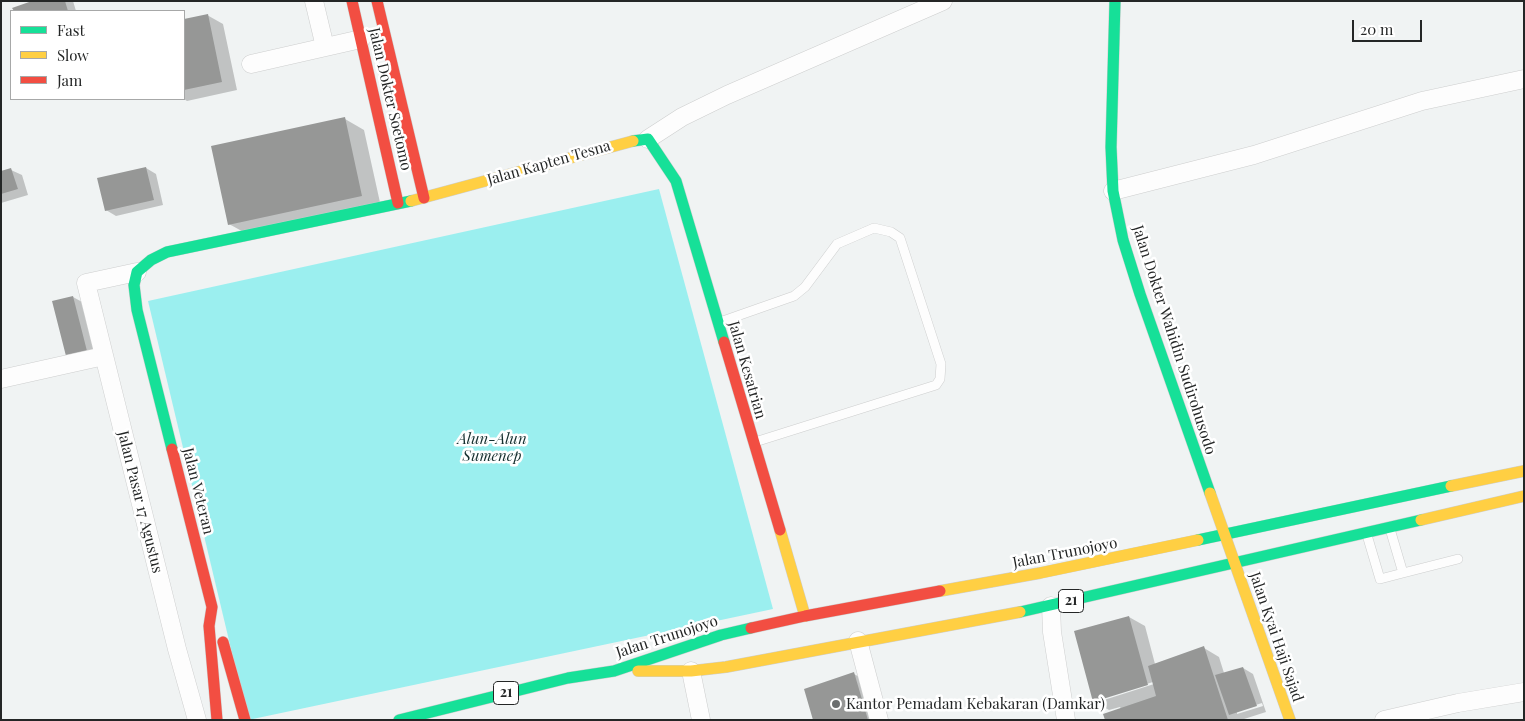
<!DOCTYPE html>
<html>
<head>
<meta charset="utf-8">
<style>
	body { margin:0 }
	#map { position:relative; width:1525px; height:721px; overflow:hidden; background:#f0f3f3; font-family:"Playfair Display",serif }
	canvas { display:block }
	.frame { position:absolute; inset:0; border:2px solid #242626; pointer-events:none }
	.legend { position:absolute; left:10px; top:10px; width:175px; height:90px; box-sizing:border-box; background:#fff; border:1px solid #a7a8a8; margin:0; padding:6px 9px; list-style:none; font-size:15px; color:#242626 }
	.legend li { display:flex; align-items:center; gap:10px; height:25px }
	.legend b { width:25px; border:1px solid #a7a8a8 }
	.scale { position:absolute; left:1352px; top:20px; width:70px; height:22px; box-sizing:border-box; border:2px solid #242626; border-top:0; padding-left:6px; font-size:15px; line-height:18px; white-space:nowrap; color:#242626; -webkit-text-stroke:4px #fff; paint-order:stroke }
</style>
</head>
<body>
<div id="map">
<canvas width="1525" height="721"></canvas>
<div class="frame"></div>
<ul class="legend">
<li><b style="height:6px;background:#16e098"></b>Fast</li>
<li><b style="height:6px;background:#ffcf43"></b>Slow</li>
<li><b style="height:6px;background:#f24e42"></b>Jam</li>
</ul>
<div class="scale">20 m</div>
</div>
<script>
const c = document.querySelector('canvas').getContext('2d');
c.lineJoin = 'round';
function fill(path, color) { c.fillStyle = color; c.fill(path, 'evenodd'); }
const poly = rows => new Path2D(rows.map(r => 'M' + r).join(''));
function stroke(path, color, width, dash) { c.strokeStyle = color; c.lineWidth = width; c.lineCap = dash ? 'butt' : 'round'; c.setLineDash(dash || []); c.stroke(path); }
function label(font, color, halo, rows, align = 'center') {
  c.font = font + ' "Playfair Display",serif'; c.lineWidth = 5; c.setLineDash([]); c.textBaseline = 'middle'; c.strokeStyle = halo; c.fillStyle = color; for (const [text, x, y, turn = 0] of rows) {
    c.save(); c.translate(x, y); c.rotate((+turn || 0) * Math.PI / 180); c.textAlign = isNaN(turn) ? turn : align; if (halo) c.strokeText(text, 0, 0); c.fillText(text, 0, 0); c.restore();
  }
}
const green = poly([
	[659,189,773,609,248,720,148,301]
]);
const shadow = poly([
	[36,1,73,1,76,11,15,11,14,8],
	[207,15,223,24,237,90,187,101,184,99,184,20],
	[345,119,364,130,381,207,249,235,229,224],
	[146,168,156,174,163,205,116,216,106,210],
	[11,170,22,175,28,195,1,203,1,173],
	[73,297,84,303,97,356,77,361],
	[1129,617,1145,626,1155,664,1204,648,1219,657,1224,673,1243,668,1253,674,1266,712,1241,720,1106,720,1121,709,1120,707,1109,710,1094,701],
	[1153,682,1154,684,1104,700,1104,697],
	[1262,703,1263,706,1237,714,1237,711],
	[854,674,870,683,880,720,814,720]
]);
const building = poly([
	[32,1,65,1,68,11,14,11,12,8],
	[208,14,222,82,184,90,184,19],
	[345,117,362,196,228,225,211,146],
	[146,167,154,200,105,211,97,178],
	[11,168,18,189,1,194,1,171],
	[73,296,87,351,66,356,52,301],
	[1129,616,1148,685,1093,702,1074,631],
	[1204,646,1228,720,1105,720,1103,714,1156,696,1148,666],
	[1243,667,1257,706,1229,715,1215,675],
	[854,672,868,720,813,720,804,689]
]);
const lane = poly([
	[720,322,794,296,805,287,837,244,874,228,891,232,900,238,941,364,940,379,936,385,755,442],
	[1390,529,1403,573,1458,559],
	[1367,535,1380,579,1403,573]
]);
const street = poly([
	[314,1,325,47],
	[251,64,361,39],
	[648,139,682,117,727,95,943,1],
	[1113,191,1254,155,1422,101,1524,79],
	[137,272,86,283,177,649,197,720],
	[1,379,104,356],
	[1051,606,1052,632,1066,720],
	[858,641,879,720],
	[691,671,701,720],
	[1384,720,1458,703,1524,692]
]);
const fast = poly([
	[1115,1,1111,147,1113,191,1123,240,1140,294,1210,493],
	[633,141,648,139,676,181,724,342],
	[172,449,137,310,134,285,137,272,151,260,167,252,411,201],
	[1198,540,1451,486],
	[1020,612,1421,520],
	[399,720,568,678,614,671,721,635,751,628]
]);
const slow = poly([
	[411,201,633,141],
	[1451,486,1524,471],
	[1210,493,1290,720],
	[1421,520,1524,496],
	[780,530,805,616],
	[940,591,1040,573,1198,540],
	[638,671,691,671,726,667,1020,612]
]);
const jam = poly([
	[352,1,398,203],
	[377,1,424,198],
	[724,342,780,530],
	[172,449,212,607,209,626,217,720],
	[751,628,805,616,940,591],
	[223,642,245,720]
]);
const markers = [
	[836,704,5,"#6b6e6e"]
];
const shields = [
	[1071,601,25],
	[506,693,25]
];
const shieldNames = [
	["21",1071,601],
	["21",506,693]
];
const streetNames = [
	["Jalan Dokter Soetomo",390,99,77],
	["Jalan Kapten Tesna",549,163,-16],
	["Jalan Dokter Wahidin Sudirohusodo",1174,340,72],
	["Jalan Kesatrian",747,370,74],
	["Jalan Veteran",198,491,76],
	["Jalan Pasar 17 Agustus",140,502,76],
	["Jalan Trunojoyo",1065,553,-11],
	["Jalan Trunojoyo",667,637,-18],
	["Jalan Kyai Haji Sajad",1276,637,71]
];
const parkNames = [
	["Alun-Alun",492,439],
	["Sumenep",492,456]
];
const poiNames = [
	["Kantor Pemadam Kebakaran (Damkar)",846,704]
];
fill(green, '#9befef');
fill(shadow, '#0003');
fill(building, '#969796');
stroke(lane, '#cdcece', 10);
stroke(street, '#cdcece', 19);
stroke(fast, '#cdcece', 12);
stroke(slow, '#cdcece', 12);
stroke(jam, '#cdcece', 12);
stroke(lane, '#fdfdfd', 9);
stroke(street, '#fdfdfd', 18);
stroke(fast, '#16e098', 11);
stroke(slow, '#ffcf43', 11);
stroke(jam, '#f24e42', 11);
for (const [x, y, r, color] of markers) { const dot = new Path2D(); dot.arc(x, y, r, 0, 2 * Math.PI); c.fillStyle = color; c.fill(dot); stroke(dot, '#fff', 2); }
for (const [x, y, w] of shields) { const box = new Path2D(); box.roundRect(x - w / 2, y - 11.5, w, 23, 4); c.fillStyle = '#fff'; c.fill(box); stroke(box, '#242626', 1); }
label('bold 14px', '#242626', null, shieldNames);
label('15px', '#242626', '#fff', streetNames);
label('italic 15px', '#152e2e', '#fff', parkNames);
label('15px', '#242626', '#fff', poiNames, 'left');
</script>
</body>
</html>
